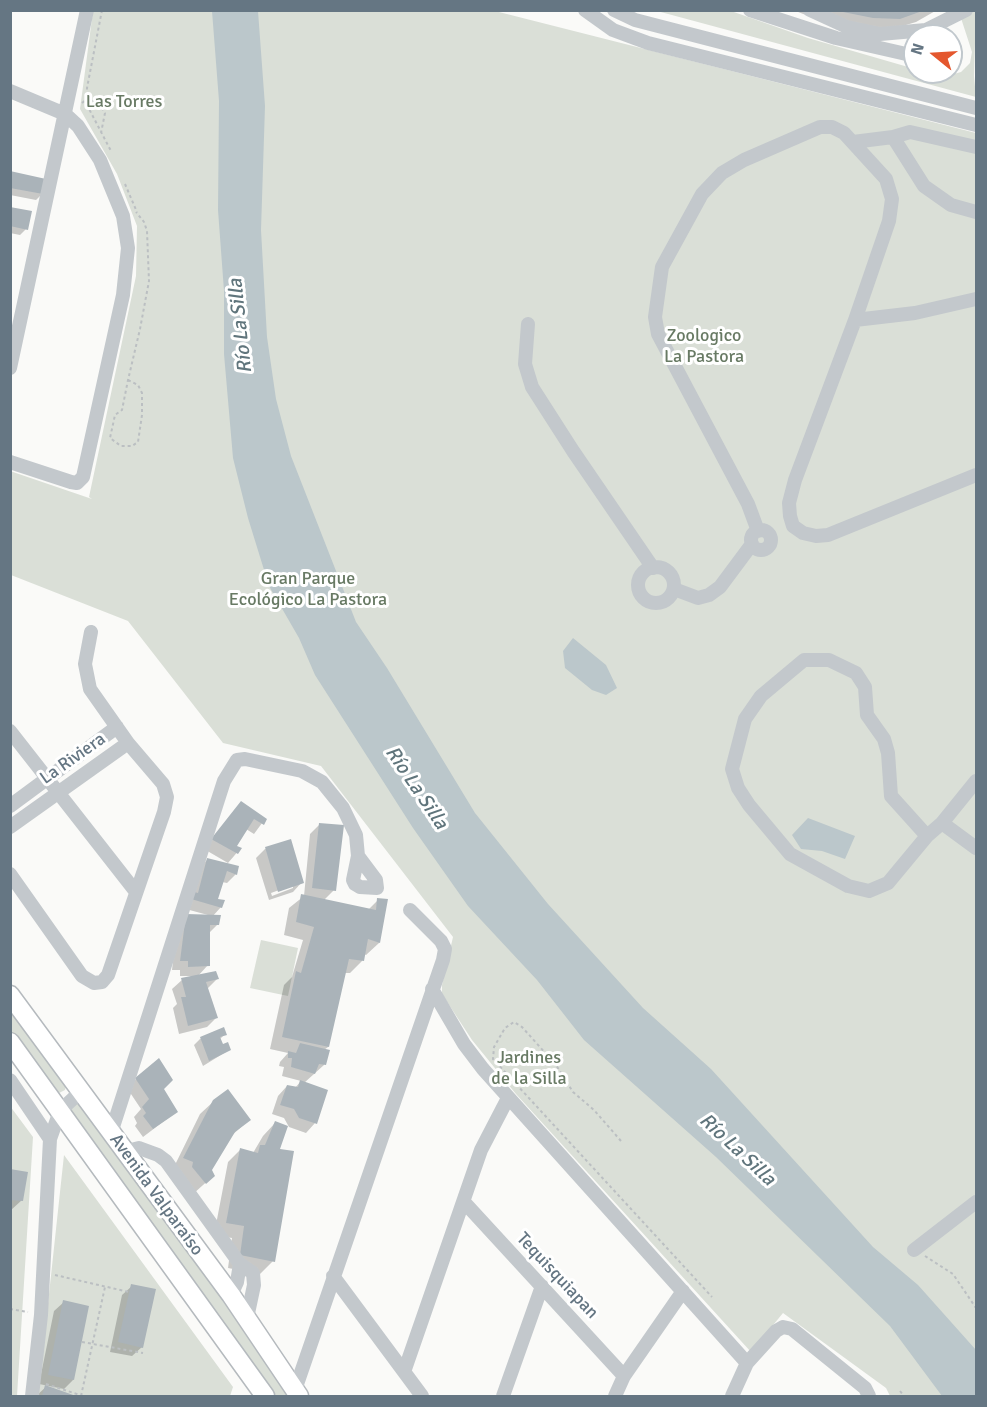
<!DOCTYPE html>
<html>
<head>
<meta charset="utf-8">
<style>
	body { margin:0 }
	#map { position:relative; width:987px; height:1407px; overflow:hidden; background:#fafaf8; font-family:Signika,sans-serif }
	canvas { display:block }
	.frame { position:absolute; inset:0; border:12px solid #657683; pointer-events:none }
	.north { position:absolute; left:903px; top:24px; width:60px; height:60px; box-sizing:border-box; background:#fff; border:2px solid #c1c8cd; border-radius:50%; rotate:288deg; font-size:16px; font-weight:700; line-height:24px; text-align:center; color:#657683 }
	.north::after { content:''; display:block; margin:auto; width:21px; height:27px; background:#e4572e; clip-path:polygon(50% 0,100% 100%,50% 72%,0 100%) }
</style>
</head>
<body>
<div id="map">
<canvas width="987" height="1407"></canvas>
<div class="frame"></div>
<div class="north">N</div>
</div>
<script>
const c = document.querySelector('canvas').getContext('2d');
c.lineJoin = 'round';
function fill(path, color) { c.fillStyle = color; c.fill(path, 'evenodd'); }
const poly = rows => new Path2D(rows.map(r => 'M' + r).join(''));
function stroke(path, color, width, dash) { c.strokeStyle = color; c.lineWidth = width; c.lineCap = dash ? 'butt' : 'round'; c.setLineDash(dash || []); c.stroke(path); }
function label(font, color, halo, rows, align = 'center') {
  c.font = font + ' Signika,sans-serif'; c.lineWidth = 6; c.setLineDash([]); c.textBaseline = 'middle'; c.strokeStyle = halo; c.fillStyle = color; for (const [text, x, y, turn = 0] of rows) {
    c.save(); c.translate(x, y); c.rotate((+turn || 0) * Math.PI / 180); c.textAlign = isNaN(turn) ? turn : align; if (halo) c.strokeText(text, 0, 0); c.fillText(text, 0, 0); c.restore();
  }
}
const green = poly([
	[93,11,495,11,976,133,976,1396,890,1396,886,1388,783,1313,751,1352,516,1094,472,1040,442,994,442,985,453,937,321,766,223,743,128,621,11,575,10,471,92,499,89,497,136,276,137,226,117,174,80,109],
	[657,11,731,11,808,38,915,69,915,72,943,77,961,72,970,63,972,52,960,15,965,11,976,11,974,76,976,97],
	[261,940,298,948,288,996,250,988],
	[10,1004,67,1083,65,1090,59,1093,51,1090,11,1036],
	[80,1101,189,1252,290,1396,269,1396,68,1117,70,1105],
	[10,1106,33,1137,17,1396,10,1396],
	[64,1155,233,1387,230,1396,38,1396]
]);
const water = poly([
	[212,11,258,11,265,106,261,230,267,337,276,399,291,456,356,622,387,668,475,813,548,904,643,1008,711,1069,873,1247,918,1285,976,1350,976,1396,942,1396,890,1326,716,1157,584,1040,537,980,468,906,413,828,315,675,299,638,269,586,248,518,233,458,224,354,224,291,218,210,219,101],
	[573,638,606,665,617,688,606,695,592,690,565,668,563,651],
	[808,818,855,836,845,859,822,851,801,849,792,835]
]);
const shadow = poly([
	[793,10,937,10,916,22,886,31,834,26],
	[11,173,42,194,36,200,10,195],
	[10,208,26,229,20,235,10,233],
	[241,803,265,819,254,834,246,829,235,846,240,849,228,863,204,849],
	[320,824,334,890,324,900,368,910,378,900,379,943,366,955,364,954,362,961,350,973,344,973,328,1047,324,1050,324,1065,304,1083,315,1123,306,1133,289,1127,284,1118,272,1114,278,1096,287,1086,295,1088,301,1081,282,1076,284,1067,279,1066,280,1062,288,1053,270,1049,284,985,292,977,303,940,284,935,289,908,304,896,310,834],
	[290,841,302,882,293,892,269,900,256,858,265,849],
	[293,885,293,888,272,896,271,893],
	[208,859,236,874,227,883,222,882,216,900,221,907,212,917,218,924,208,934,208,965,198,976,180,976,180,970,172,970,177,925,208,915,182,908,198,869],
	[217,979,207,989,216,1018,207,1027,179,1034,173,1008,177,1004,172,989,182,980],
	[223,1029,225,1034,219,1040,223,1046,229,1050,203,1066,194,1045,200,1039],
	[136,1079,162,1089,176,1112,143,1137,135,1126,137,1123,134,1117,141,1109,127,1088],
	[214,1101,249,1120,230,1137,210,1170,213,1176,192,1195,172,1171,200,1114],
	[275,1123,278,1150,273,1261,260,1274,228,1268,232,1238,214,1235,228,1162,240,1150,253,1153,263,1136],
	[10,1171,22,1200,10,1211],
	[132,1286,142,1347,132,1356,110,1352,122,1295],
	[64,1302,73,1380,64,1389,39,1384,54,1311],
	[47,1386,47,1387,72,1396,36,1396]
]);
const building = poly([
	[925,10,900,19,873,18,838,11],
	[10,171,46,179,43,194,10,188],
	[10,207,32,211,28,230,10,226],
	[241,801,267,819,264,825,254,819,237,846,242,848,238,854,211,839],
	[319,823,344,825,336,891,312,888],
	[291,839,304,883,278,892,265,847],
	[207,858,239,866,237,875,227,871,218,899,225,900,222,908,191,899,191,891,198,893],
	[301,894,376,910,377,898,388,899,380,943,368,939,364,961,349,959,329,1047,282,1037,296,971,301,973,314,927,296,922],
	[186,914,221,915,219,925,210,925,210,966,188,967,188,961,180,961],
	[216,971,219,979,206,982,218,1018,188,1026,181,997,186,997,181,978],
	[224,1027,227,1035,220,1037,223,1044,228,1042,231,1050,209,1061,200,1037],
	[300,1043,330,1050,326,1065,319,1064,315,1074,291,1067,292,1058,288,1058,288,1051,296,1053],
	[159,1058,173,1080,164,1089,178,1112,153,1129,143,1116,146,1113,142,1107,149,1099,135,1078],
	[300,1080,328,1090,317,1124,299,1118,294,1109,280,1105,287,1085,298,1087],
	[228,1089,251,1120,235,1132,212,1170,215,1176,206,1184,192,1167,193,1162,183,1158,213,1100],
	[275,1121,288,1126,280,1149,294,1151,275,1262,240,1255,244,1226,226,1223,240,1148,258,1153,260,1145,265,1145],
	[10,1169,28,1172,23,1201,10,1200],
	[131,1284,156,1289,143,1348,118,1342],
	[63,1300,89,1306,74,1380,48,1375],
	[45,1385,76,1396,42,1396]
]);
const path = poly([
	[102,10,87,88,87,105,111,151],
	[82,103,87,99,92,100,102,108,105,113,101,133],
	[125,184,137,212],
	[128,380,138,385,142,393,142,415,138,442,132,446,121,446,110,438,115,415,122,410,128,380,140,329,149,281,147,231,144,222,136,212],
	[621,1141,594,1110,573,1092,556,1065,522,1027,514,1022,505,1028,494,1047,493,1059,712,1297],
	[925,1256,953,1274,976,1308],
	[55,1275,129,1292],
	[10,1309,28,1312],
	[82,1342,143,1353],
	[46,1384,83,1396],
	[900,1391,904,1396],
	[81,1396,105,1287]
]);
const minor = poly([
	[585,10,613,30,648,43,976,125],
	[614,10,635,20,976,108],
	[750,10,836,38,915,56],
	[810,10,847,27,880,34,926,30,966,10],
	[10,91,65,114,78,126,100,160,123,216,128,248,123,295,83,477,77,483,71,482,10,462],
	[893,137,924,186,951,205,976,212],
	[853,142,893,137,910,132,976,147],
	[976,299,915,313,855,320,795,480,789,503,790,516,793,526,803,533,816,536,828,535,976,475],
	[528,324,525,364,532,387,573,451,653,568],
	[10,368,87,10],
	'751 540a10 10 0 1 1 20 0a10 10 0 1 1-20 0Z',
	[758,531,748,504,658,334,655,317,662,267,702,194,722,173,744,160,820,127,832,127,844,133,886,179,892,199,889,221,855,320],
	'638 585a18 18 0 1 1 36 0a18 18 0 1 1-36 0Z',
	[674,589,698,598,709,595,720,587,752,544],
	[10,731,136,892],
	[10,806,117,727],
	[942,823,976,781],
	[10,827,128,743],
	[927,836,891,796,888,753,884,739,867,715,865,687,856,673,829,660,804,660,761,696,745,719,732,769,738,788,749,805,790,854,848,886,869,891,888,883,927,836,942,823,976,848],
	[10,874,82,976,94,983,102,982,108,975,164,812,167,797,163,784,128,743,90,689,85,664,91,632],
	[432,989,464,1044,483,1069,747,1363],
	[10,1080,50,1139],
	[111,1133,224,781,237,760,245,759,302,771,322,782,343,808,356,835,358,856,353,880,355,884,360,887,377,888,376,880,358,856],
	[123,1152,139,1148,158,1155,166,1161,240,1264,253,1273,254,1285,247,1318],
	[464,1202,624,1376],
	[914,1250,976,1202],
	[333,1276,422,1396],
	[231,1295,237,1282,240,1264],
	[404,1372,481,1150,508,1098],
	[295,1390,443,960,445,949,441,941,410,910],
	[32,1396,41,1315,50,1139,60,1111,80,1092],
	[503,1396,542,1286],
	[615,1396,624,1376,683,1291],
	[732,1396,747,1363,776,1331,783,1327,792,1329,865,1388,869,1396]
]);
const major = poly([
	[10,995,231,1295,299,1396],
	[10,1042,265,1396]
]);
const parkNames = [
	["Las Torres",124,102],
	["Zoologico",704,336],
	["La Pastora",704,357],
	["Gran Parque",308,579],
	["Ecológico La Pastora",308,600],
	["Jardines",529,1058],
	["de la Silla",529,1079]
];
const streetNames = [
	["La Riviera",73,759,-35],
	["Avenida Valparaíso",156,1195,54],
	["Tequisquiapan",557,1276,47]
];
const waterNames = [
	["Río La Silla",241,326,-96],
	["Río La Silla",416,788,56],
	["Río La Silla",737,1150,43]
];
fill(green, '#dadfd7');
fill(water, '#bbc7cb');
fill(shadow, '#0003');
fill(building, '#aab3b9');
stroke(major, '#b5babe', 21);
stroke(path, '#bbbfc2', 2, [3, 3]);
stroke(minor, '#c3c8cc', 14);
stroke(major, '#fff', 18);
label('18px', '#687a64', '#fff', parkNames);
label('18px', '#657683', '#fff', streetNames);
label('italic 20px', '#60757c', '#fff', waterNames);
</script>
</body>
</html>
